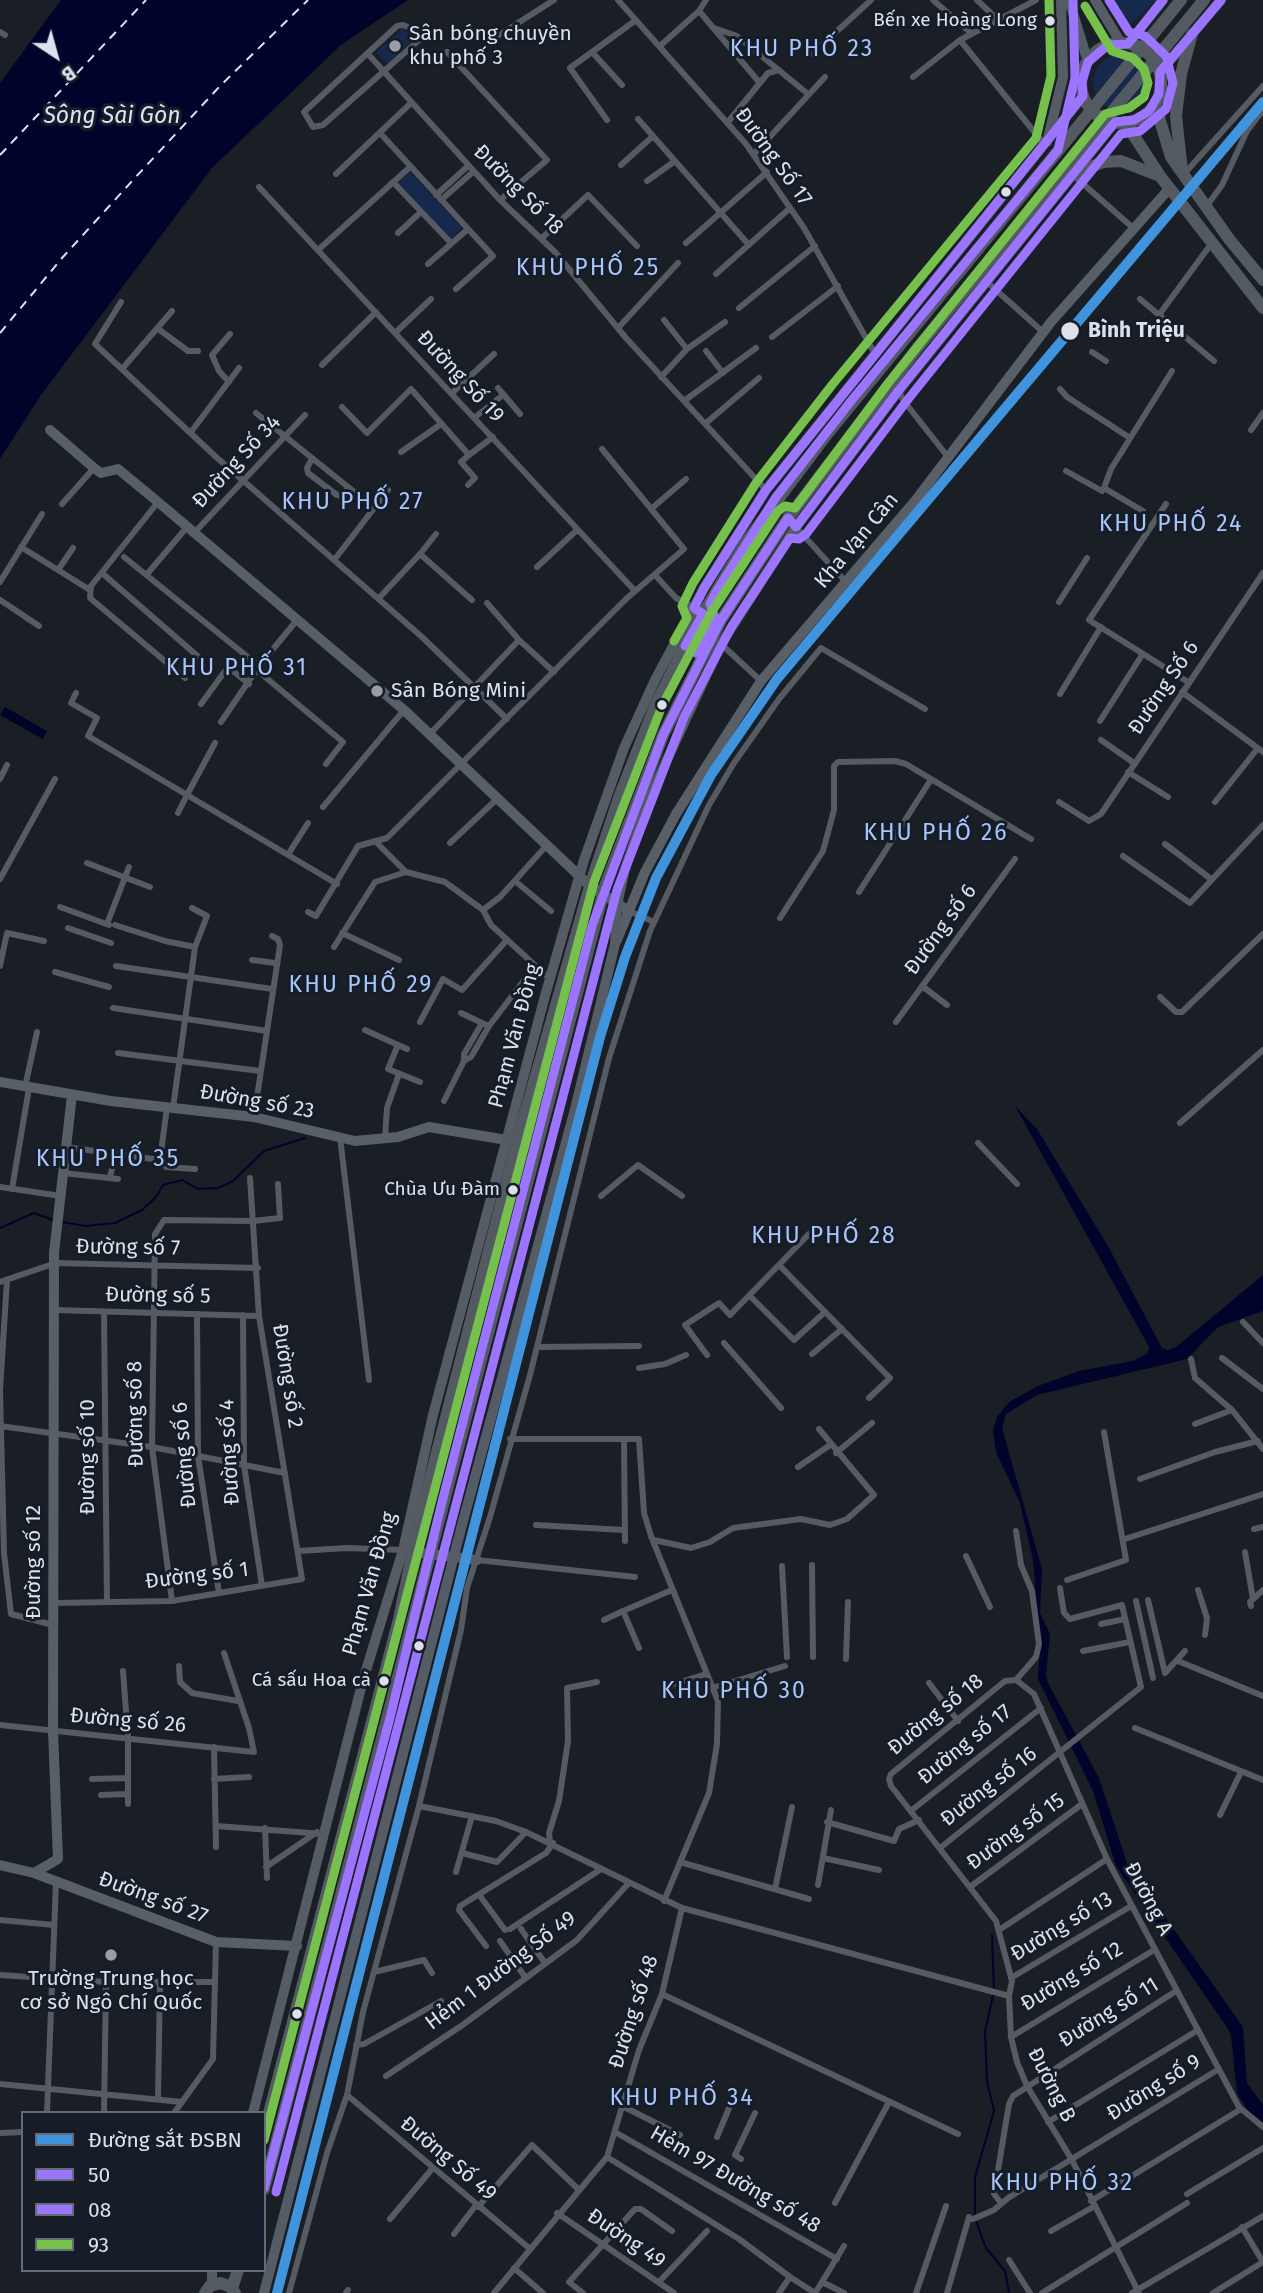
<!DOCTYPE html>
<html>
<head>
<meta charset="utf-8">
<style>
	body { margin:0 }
	#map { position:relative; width:1263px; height:2293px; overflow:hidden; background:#1a1e25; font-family:"Fira Sans",sans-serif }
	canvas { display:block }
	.legend { position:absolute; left:21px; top:2111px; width:245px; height:161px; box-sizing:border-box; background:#161d29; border:2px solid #666c76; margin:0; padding:9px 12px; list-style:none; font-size:21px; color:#dde2ea }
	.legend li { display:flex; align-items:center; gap:14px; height:35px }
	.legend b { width:35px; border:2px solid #666c76 }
	.north { position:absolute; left:21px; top:21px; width:70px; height:70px; -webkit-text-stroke:5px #161d29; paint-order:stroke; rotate:144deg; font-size:19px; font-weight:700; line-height:28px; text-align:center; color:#dde2ea }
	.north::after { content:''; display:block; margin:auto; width:24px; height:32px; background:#dde2ea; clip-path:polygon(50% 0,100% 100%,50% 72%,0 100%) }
</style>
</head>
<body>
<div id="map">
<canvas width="1263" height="2293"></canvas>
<ul class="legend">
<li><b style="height:9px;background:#4094de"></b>Đường sắt ĐSBN</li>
<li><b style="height:9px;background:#9b74ff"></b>50</li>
<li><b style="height:9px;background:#9b74ff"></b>08</li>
<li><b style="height:9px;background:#76c04d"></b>93</li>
</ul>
<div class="north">B</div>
</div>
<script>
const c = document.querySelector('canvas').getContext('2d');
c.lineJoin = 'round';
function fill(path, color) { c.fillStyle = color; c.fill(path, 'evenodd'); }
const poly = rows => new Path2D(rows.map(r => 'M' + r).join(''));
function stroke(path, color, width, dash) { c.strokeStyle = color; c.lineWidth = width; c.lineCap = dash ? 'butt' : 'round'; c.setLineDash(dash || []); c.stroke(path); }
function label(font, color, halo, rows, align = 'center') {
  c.font = font + ' "Fira Sans",sans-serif'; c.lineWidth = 6; c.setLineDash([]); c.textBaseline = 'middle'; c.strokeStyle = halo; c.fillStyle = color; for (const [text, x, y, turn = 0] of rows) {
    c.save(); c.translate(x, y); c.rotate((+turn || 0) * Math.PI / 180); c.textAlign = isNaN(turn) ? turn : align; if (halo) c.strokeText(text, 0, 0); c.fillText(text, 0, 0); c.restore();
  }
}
const green = poly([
	[1106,0,1156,0,1132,24,1122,19],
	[403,28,414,39,387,64,376,52],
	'1093 83a29 29 0 1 1 58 0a29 29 0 1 1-58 0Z',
	[410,172,462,228,451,239,398,183]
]);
const water = poly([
	[61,0,408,0,342,44,212,168,41,395,0,459,0,83],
	[5,707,47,731,43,739,0,715],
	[1015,1106,1037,1129,1109,1248,1162,1348,1168,1350,1176,1347,1263,1275,1263,1311,1218,1327,1187,1359,1037,1395,1006,1414,1002,1428,1042,1569,1040,1613,1050,1634,1046,1674,1048,1683,1099,1778,1127,1863,1243,2027,1247,2083,1263,2105,1263,2123,1249,2113,1237,2093,1231,2036,1228,2029,1116,1866,1093,1791,1038,1679,1040,1647,1033,1560,1020,1503,996,1452,993,1430,997,1417,1009,1402,1038,1386,1079,1371,1133,1361,1148,1353,1149,1347]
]);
const stream = poly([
	[62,1222,85,1226,115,1223,142,1210,156,1197,163,1185,182,1180,198,1189,218,1188,233,1181,264,1151,305,1138],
	[0,1228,34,1213,53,1220],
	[992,1935,994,1990],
	[975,2216,975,2177,994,2111,987,2081,985,2032,993,1995],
	[976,2221,986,2248,1005,2271,1009,2293]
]);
const ferry = poly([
	[0,155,146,0],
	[0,333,62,258,133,180,220,86,308,0]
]);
const street = poly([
	[618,0,746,144,804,228,875,354],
	[933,0,971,33],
	[977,0,998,20],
	[699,11,759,82],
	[403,25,410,28,418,41,323,125,313,127,304,112,397,26,403,25],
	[714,28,737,36,808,94],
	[0,32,5,35],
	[496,37,554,0],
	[960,40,1044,144],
	[661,45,699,11,706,0],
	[447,52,547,160,500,200],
	[592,52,622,85],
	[368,54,500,200,555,252,626,338,766,490],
	[812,54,871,0],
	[913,77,960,40,1036,0],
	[638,119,749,245],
	[607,120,570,68,636,20],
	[728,122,768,73,779,70],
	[380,133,493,256,456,289],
	[754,154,825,77],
	[621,165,652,137],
	[336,174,411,103],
	[1184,174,1263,86],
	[1073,175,1132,227],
	[647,181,675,161],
	[393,182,451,243],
	[259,187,635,591],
	[436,195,468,166],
	[441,200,473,172],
	[1206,207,1222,185,1247,131,1263,110],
	[398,233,421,212],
	[541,239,588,195,637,246],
	[686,243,767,172],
	[318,250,410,167],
	[428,264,468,229],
	[716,274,789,209],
	[987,282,1043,332],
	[1140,299,1214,361],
	[121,302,95,344,215,456,422,637,507,719],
	[739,308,815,246],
	[1159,315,1211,244],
	[664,320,687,349],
	[157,328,188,351,198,351],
	[618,328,678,263],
	[395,333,431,299],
	[772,337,838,286],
	[706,351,723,373],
	[1092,352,1106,361],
	[322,365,376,312],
	[122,369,172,311],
	[661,377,687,349,725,322],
	[229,382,219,371,212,355,230,334],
	[498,388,520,414],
	[1060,389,1067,397,1130,438],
	[899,390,903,400,948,457],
	[452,393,494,354],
	[684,401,756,348],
	[342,407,367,433,411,389,469,455,493,437],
	[256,413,373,507],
	[474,418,503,395],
	[706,423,759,378],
	[1251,430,1263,413],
	[191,432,239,368],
	[401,452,441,424],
	[312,459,307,468,308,473,337,495,340,496,349,488],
	[1066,471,1102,491],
	[468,485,475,478,461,462,469,455],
	[158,502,91,586,90,598,185,678],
	[62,504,94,468],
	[1166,504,1089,620,1188,682],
	[651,509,686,479],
	[1143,511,1104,488,1111,469,1172,371],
	[794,525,847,583],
	[194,533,305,415],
	[21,547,90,590],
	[420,554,436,534],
	[124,557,259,666],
	[335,559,388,490],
	[537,567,577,530],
	[58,570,73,548],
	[102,573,201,659],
	[148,573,187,527],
	[655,575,676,598,696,609],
	[0,582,42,514],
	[379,598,420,554,472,600],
	[0,600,39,626],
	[1059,602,1087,558],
	[487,603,519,640,554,672],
	[721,644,761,681],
	[258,671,343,742,326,764],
	[1182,692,1263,752],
	[76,693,71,703,97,718,88,736,187,795,215,743],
	[1060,694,1101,627],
	[201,704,228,667,249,684],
	[1100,721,1142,655],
	[221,722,259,666,297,620],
	[429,735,519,640],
	[1101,740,1134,763],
	[1128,772,1168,797],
	[0,779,7,765],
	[1059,802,1089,821,1101,814,1263,573],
	[1215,802,1258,748],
	[323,807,404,710],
	[178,813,187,795,337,884],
	[377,843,406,872],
	[450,843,497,799],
	[1165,844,1211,879],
	[289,853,308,823],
	[1123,856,1190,903,1263,825],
	[87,863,150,887],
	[0,879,55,779],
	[515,881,551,911],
	[859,892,930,781],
	[60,907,109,925],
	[483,910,500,897,547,845],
	[629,911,654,922],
	[308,912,316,916,358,846,387,838,626,599,684,549,602,449],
	[780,918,823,851,834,810,834,766,838,762,895,761,906,764,1031,839],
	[107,924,129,867],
	[115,925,165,941,195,947],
	[68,928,111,943],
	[342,933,399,960],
	[334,947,375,882,406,872,445,882,483,910,491,925,550,979],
	[252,960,275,963],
	[0,966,7,933,44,941],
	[116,966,272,989],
	[55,972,109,987],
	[922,986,947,1005],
	[1160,997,1176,1012,1182,1012,1263,934],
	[113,1008,267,1031],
	[461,1013,482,1023],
	[420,1022,443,979,462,990,506,941],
	[896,1022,1015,859],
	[365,1030,407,1049],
	[398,1045,388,1069,420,1082],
	[118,1053,260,1071],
	[464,1061,464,1054,482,1023,489,1026],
	[25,1087,37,1032],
	[444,1101,464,1061,471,1057,489,1026,535,966],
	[173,1108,195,947,207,916,192,908],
	[254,1117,280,945,278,939,272,936],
	[1180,1123,1263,1050],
	[340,1137,369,1380],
	[385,1138,387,1108,399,1074],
	[978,1143,1017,1184],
	[66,1147,160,1160,166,1167,195,1169],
	[160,1160,167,1107],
	[63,1173,118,1179],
	[110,1178,115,1154],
	[0,1187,61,1196],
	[12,1189,29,1088],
	[601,1196,638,1165,682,1196],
	[780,1266,890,1378,869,1398],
	[7,1280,0,1390,4,1553,11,1614,53,1625],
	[0,1282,56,1263,258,1268],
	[751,1297,794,1340,825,1312],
	[55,1310,259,1316],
	[104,1312,107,1602],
	[197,1314,198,1456,219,1593],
	[243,1315,244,1465,262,1586],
	[1243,1322,1263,1343],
	[724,1343,781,1408],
	[537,1347,639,1346],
	[812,1354,842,1329],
	[707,1355,685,1325,719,1303,730,1315,809,1234],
	[1222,1358,1263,1389],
	[1191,1359,1195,1378,1232,1410,1263,1449],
	[639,1368,665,1364,686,1355],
	[1195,1424,1232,1410],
	[0,1426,152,1447,285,1473],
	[510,1439,639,1439,644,1513,651,1536,718,1701,717,1744,709,1793,664,1901],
	[624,1439,625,1541],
	[836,1453,872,1423],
	[798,1467,830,1445],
	[1140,1479,1215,1452,1258,1441],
	[536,1525,624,1530],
	[1254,1529,1263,1527],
	[1016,1531,1021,1565,1032,1591,1039,1644,1036,1657,1016,1680],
	[1125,1539,1263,1494],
	[654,1540,691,1548,710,1542,733,1528,801,1519,830,1525,847,1519,874,1495,819,1429],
	[298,1551,347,1548,403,1550],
	[1245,1552,1253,1599],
	[966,1556,990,1607],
	[477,1560,635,1577],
	[812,1565,813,1657],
	[782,1566,787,1657],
	[1067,1580,1126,1560,1104,1432],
	[1198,1590,1207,1618,1205,1635],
	[1148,1600,1165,1673],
	[172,1601,152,1447,155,1234,164,1220,253,1221,280,1218,278,1184],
	[1136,1601,1153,1678],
	[54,1603,172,1601,302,1579,259,1316,250,1178],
	[1251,1606,1250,1602,1263,1590],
	[604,1620,623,1611],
	[1101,1624,1125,1619],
	[639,1648,623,1611,672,1590],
	[1083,1651,1130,1642],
	[846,1659,848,1602],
	[1178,1661,1263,1696],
	[179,1666,180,1682,192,1693,238,1701],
	[123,1671,128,1738,128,1804],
	[1165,1673,1185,1651],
	[1016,1680,1005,1681,891,1774,889,1779,891,1786,996,1921,1012,1981,1009,1996,1011,2037,1017,2062,1027,2086,1072,2160,1139,2293],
	[1016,1680,1034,1694,1107,1859,1239,2107,1263,2127],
	[929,1683,958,1721],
	[668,1686,706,1674],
	[712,1688,785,1666],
	[0,1725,254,1752,249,1728,224,1653],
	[1135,1728,1263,1780],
	[214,1747,216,1847],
	[92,1779,127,1778],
	[214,1779,249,1777],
	[101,1795,127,1794],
	[419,1806,496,1821,526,1832,682,1908,1009,1996],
	[912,1810,1041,1708],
	[1220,1815,1241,1772],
	[827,1822,894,1841,899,1829,919,1820],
	[216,1826,324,1834],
	[265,1828,267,1878],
	[550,1842,549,1833,559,1801,568,1741,567,1688,597,1682],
	[940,1848,1141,1687,1122,1605,1070,1619,1064,1613,1060,1588],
	[462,1853,497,1862,526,1832],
	[823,1858,879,1870],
	[680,1862,809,1899],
	[266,1867,317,1832],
	[456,1872,472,1816],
	[818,1885,831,1810],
	[970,1887,1082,1804],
	[775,1889,792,1807],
	[480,1896,505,1930],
	[0,1920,54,1925],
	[510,1929,601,1869],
	[521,1929,545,1963],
	[999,1930,1107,1859],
	[500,1941,525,1977],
	[486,1946,459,1910,460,1906,546,1853,553,1843],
	[374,1972,424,1960,432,1973],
	[0,1975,106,1982,213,1982],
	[1011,1978,1131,1906],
	[662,1994,958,2134],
	[1011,2037,1154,1950],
	[356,2045,364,2044,441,2001],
	[386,2076,464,2024,577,1940,628,1884],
	[0,2084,182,2102],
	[347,2095,529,2248],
	[158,2098,160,1983],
	[622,2106,680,2135],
	[47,2113,56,1882],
	[104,2113,106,1982],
	[174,2113,213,2059,216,1942],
	[1048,2122,1198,2030],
	[615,2132,837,2259],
	[0,2133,23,2132],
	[717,2137,732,2101],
	[607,2157,739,2239,790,2277],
	[741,2159,735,2155,755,2113],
	[1187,2194,1263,2148],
	[1091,2201,1241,2109],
	[835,2203,889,2102],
	[1001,2203,994,2194,1009,2104,1013,2096,1176,1991],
	[478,2207,532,2145,578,2189],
	[557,2213,674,2293],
	[390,2219,432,2169],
	[973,2219,994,2210,1008,2198,1219,2069],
	[1242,2227,1263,2262],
	[1051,2231,1093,2207],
	[454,2234,476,2205],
	[1009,2260,1030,2293],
	[514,2268,543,2293],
	[659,2282,707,2231],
	[822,2282,844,2293],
	[817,2290,844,2246],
	[289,2293,327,2153,347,2095,363,2012,419,1806,461,1630,467,1588,490,1517,530,1375,609,1058,650,931,709,805,734,763,779,699,821,648,925,709],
	[346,2293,348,2290],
	[494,2293,607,2157,639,2050,662,1994,682,1908],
	[583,2293,569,2282,635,2209,641,2209,672,2231],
	[779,2293,790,2277,815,2293],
	[916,2293,946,2206],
	[947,2293,969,2217],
	[1042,2293,1187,2203],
	[1132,2293,1263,2216],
	[1213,2293,1263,2262]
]);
const secondary = poly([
	[50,430,94,468,101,473,118,469,158,502,404,710,590,886,629,911],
	[617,940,645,872,676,814,761,681,915,501,1051,322,1169,189],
	[0,1082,111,1101,254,1117,355,1141,398,1137,429,1127,513,1141],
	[0,1865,34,1873,216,1942,297,1946],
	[34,1873,58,1859,53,1731,54,1253,72,1095]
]);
const primary = poly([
	[1069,0,1088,62],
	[1095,0,1121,43],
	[1128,44,1163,0],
	[1160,72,1221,0],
	[1047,142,1063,77,1061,0],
	[407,1551,477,1560],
	[253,2113,363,1680,403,1550,433,1415,545,996,584,860,624,748,655,680,704,588,766,490,1083,96],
	[212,2285,212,2270],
	[264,2293,462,1525,575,1109,615,944,617,905,625,869,650,796,721,644,796,527,899,390,1115,122]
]);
const highway = poly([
	'1081 83a40 40 0 1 1 80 0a40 40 0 1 1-80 0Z',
	[1155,104,1171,157,1229,239,1263,280],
	[1125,122,1160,176,1263,308],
	[1182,171,1176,116,1181,74,1192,34],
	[1072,175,1103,162,1121,161,1157,175],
	[264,2132,399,1619,418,1526,517,1142,590,886,620,795,656,704,693,630,746,542,828,433,909,334],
	[264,2189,605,886,663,735,721,620,788,518,919,346],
	[232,2288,238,2270],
	[205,2293,210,2286,220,2283,229,2286,235,2293]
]);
const highwayBridge = poly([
	[909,334,1181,0],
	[919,346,1204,0]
]);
const bus1 = poly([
	[685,646,703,614,694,608,704,588,766,490,1083,96,1082,82,1088,62,1108,45,1128,44,1163,0],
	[264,2188,390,1718,443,1498,592,926,663,735,721,620,788,518,796,527,899,390,1115,122,1134,120,1149,111,1159,94,1160,72,1221,0]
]);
const bus2 = poly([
	[696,653,715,618,710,604,715,594,776,497,851,401,1058,150,1075,78,1073,0],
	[276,2192,617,890,684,717,732,626,790,538,799,539,806,534,909,398,1121,134,1140,131,1166,109,1173,83,1166,56,1145,36,1129,32,1109,0]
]);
const bus3 = poly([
	[674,641,687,618,682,606,693,583,756,483,832,385,1036,138,1051,76,1049,0],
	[264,2140,594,882,662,706,711,613,778,511,785,506,795,508,889,382,1105,114,1129,108,1144,97,1148,83,1144,69,1133,58,1112,51,1085,6]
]);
const rail1 = poly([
	[277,2293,600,1037,625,957,656,878,711,775,777,679,1263,102]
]);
const markers = [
	[1050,21,6,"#dde2ea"],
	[395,46,7,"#999da5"],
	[1006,192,6,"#dde2ea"],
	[1070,331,10,"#dde2ea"],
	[377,691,7,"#999da5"],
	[662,705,6,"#dde2ea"],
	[513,1190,6,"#dde2ea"],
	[419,1646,6,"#dde2ea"],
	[384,1681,6,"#dde2ea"],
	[111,1955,7,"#999da5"],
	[297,2014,6,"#dde2ea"]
];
const busNames = [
	["Bến xe Hoàng Long",1037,21],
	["Chùa Ưu Đàm",500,1190],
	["Cá sấu Hoa cà",371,1681]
];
const poiNames = [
	["Sân bóng chuyền",409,34],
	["khu phố 3",409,58],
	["Sân Bóng Mini",391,691],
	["Trường Trung học",111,1979,"center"],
	["cơ sở Ngô Chí Quốc",111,2003,"center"]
];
const streetNames = [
	["Đường Số 17",773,157,54],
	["Đường Số 18",518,190,45],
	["Đường Số 19",460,377,47],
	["Đường Số 34",237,462,-47],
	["Kha Vạn Cân",857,541,-50],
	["Đường Số 6",1164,688,-56],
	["Đường số 6",941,930,-54],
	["Phạm Văn Đồng",515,1036,-75],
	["Đường số 23",257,1102,10],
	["Đường số 7",128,1248,1],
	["Đường số 5",158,1296,1],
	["Đường số 2",287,1376,81],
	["Đường số 8",136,1414,-91],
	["Đường số 4",230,1452,-93],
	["Đường số 6",185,1455,-95],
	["Đường số 10",88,1457,-90],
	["Đường số 12",34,1562,-90],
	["Đường số 1",197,1576,-7],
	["Phạm Văn Đồng",370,1584,-74],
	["Đường số 18",936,1715,-39],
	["Đường số 26",128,1721,5],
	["Đường số 17",965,1745,-39],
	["Đường số 16",989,1787,-38],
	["Đường số 15",1016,1832,-36],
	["Đường số 27",153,1898,20],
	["Đường A",1148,1899,62],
	["Đường số 13",1062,1927,-31],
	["Hẻm 1 Đường Số 49",501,1971,-37],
	["Đường số 12",1072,1977,-31],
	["Đường số 48",634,2012,-72],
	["Đường số 11",1109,2013,-32],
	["Đường B",1051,2085,63],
	["Đường số 9",1154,2088,-32],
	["Đường Số 49",448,2159,40],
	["Hẻm 97 Đường số 48",735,2180,30],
	["Đường 49",626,2239,34]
];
const stopNames = [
	["Bình Triệu",1088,331]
];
const neighbourhoodNames = [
	["KHU PHỐ 23",802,50],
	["KHU PHỐ 25",588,269],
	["KHU PHỐ 27",353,503],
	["KHU PHỐ 24",1171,525],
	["KHU PHỐ 31",237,669],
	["KHU PHỐ 26",936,834],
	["KHU PHỐ 29",361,986],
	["KHU PHỐ 35",108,1160],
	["KHU PHỐ 28",824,1237],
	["KHU PHỐ 30",734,1692],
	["KHU PHỐ 34",682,2099],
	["KHU PHỐ 32",1062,2184]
];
const waterNames = [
	["Sông Sài Gòn",112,117]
];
fill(green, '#16294d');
fill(water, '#02032b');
stroke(stream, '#02032b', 2);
stroke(ferry, '#dae4f4', 2, [9, 7]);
stroke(street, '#565b63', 6);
stroke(secondary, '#595f67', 10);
stroke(primary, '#565c66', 10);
stroke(highway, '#545a62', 12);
stroke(highwayBridge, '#545a62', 12);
stroke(bus1, '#9b74ff', 9);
stroke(bus2, '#9b74ff', 9);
stroke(bus3, '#76c04d', 9);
stroke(rail1, '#4094de', 10);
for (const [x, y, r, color] of markers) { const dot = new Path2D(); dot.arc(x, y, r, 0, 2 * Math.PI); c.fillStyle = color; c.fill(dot); stroke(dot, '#161d29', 2.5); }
label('19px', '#dde2ea', '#161d29', busNames, 'right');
label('21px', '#dde2ea', '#161d29', poiNames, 'left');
label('21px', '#dde2ea', '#161d29', streetNames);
label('bold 21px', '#dde2ea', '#161d29', stopNames, 'left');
c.letterSpacing = '2px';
label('23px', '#a9c6fa', '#161d29', neighbourhoodNames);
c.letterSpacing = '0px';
label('italic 23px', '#dae4f4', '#161d29', waterNames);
</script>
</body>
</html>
